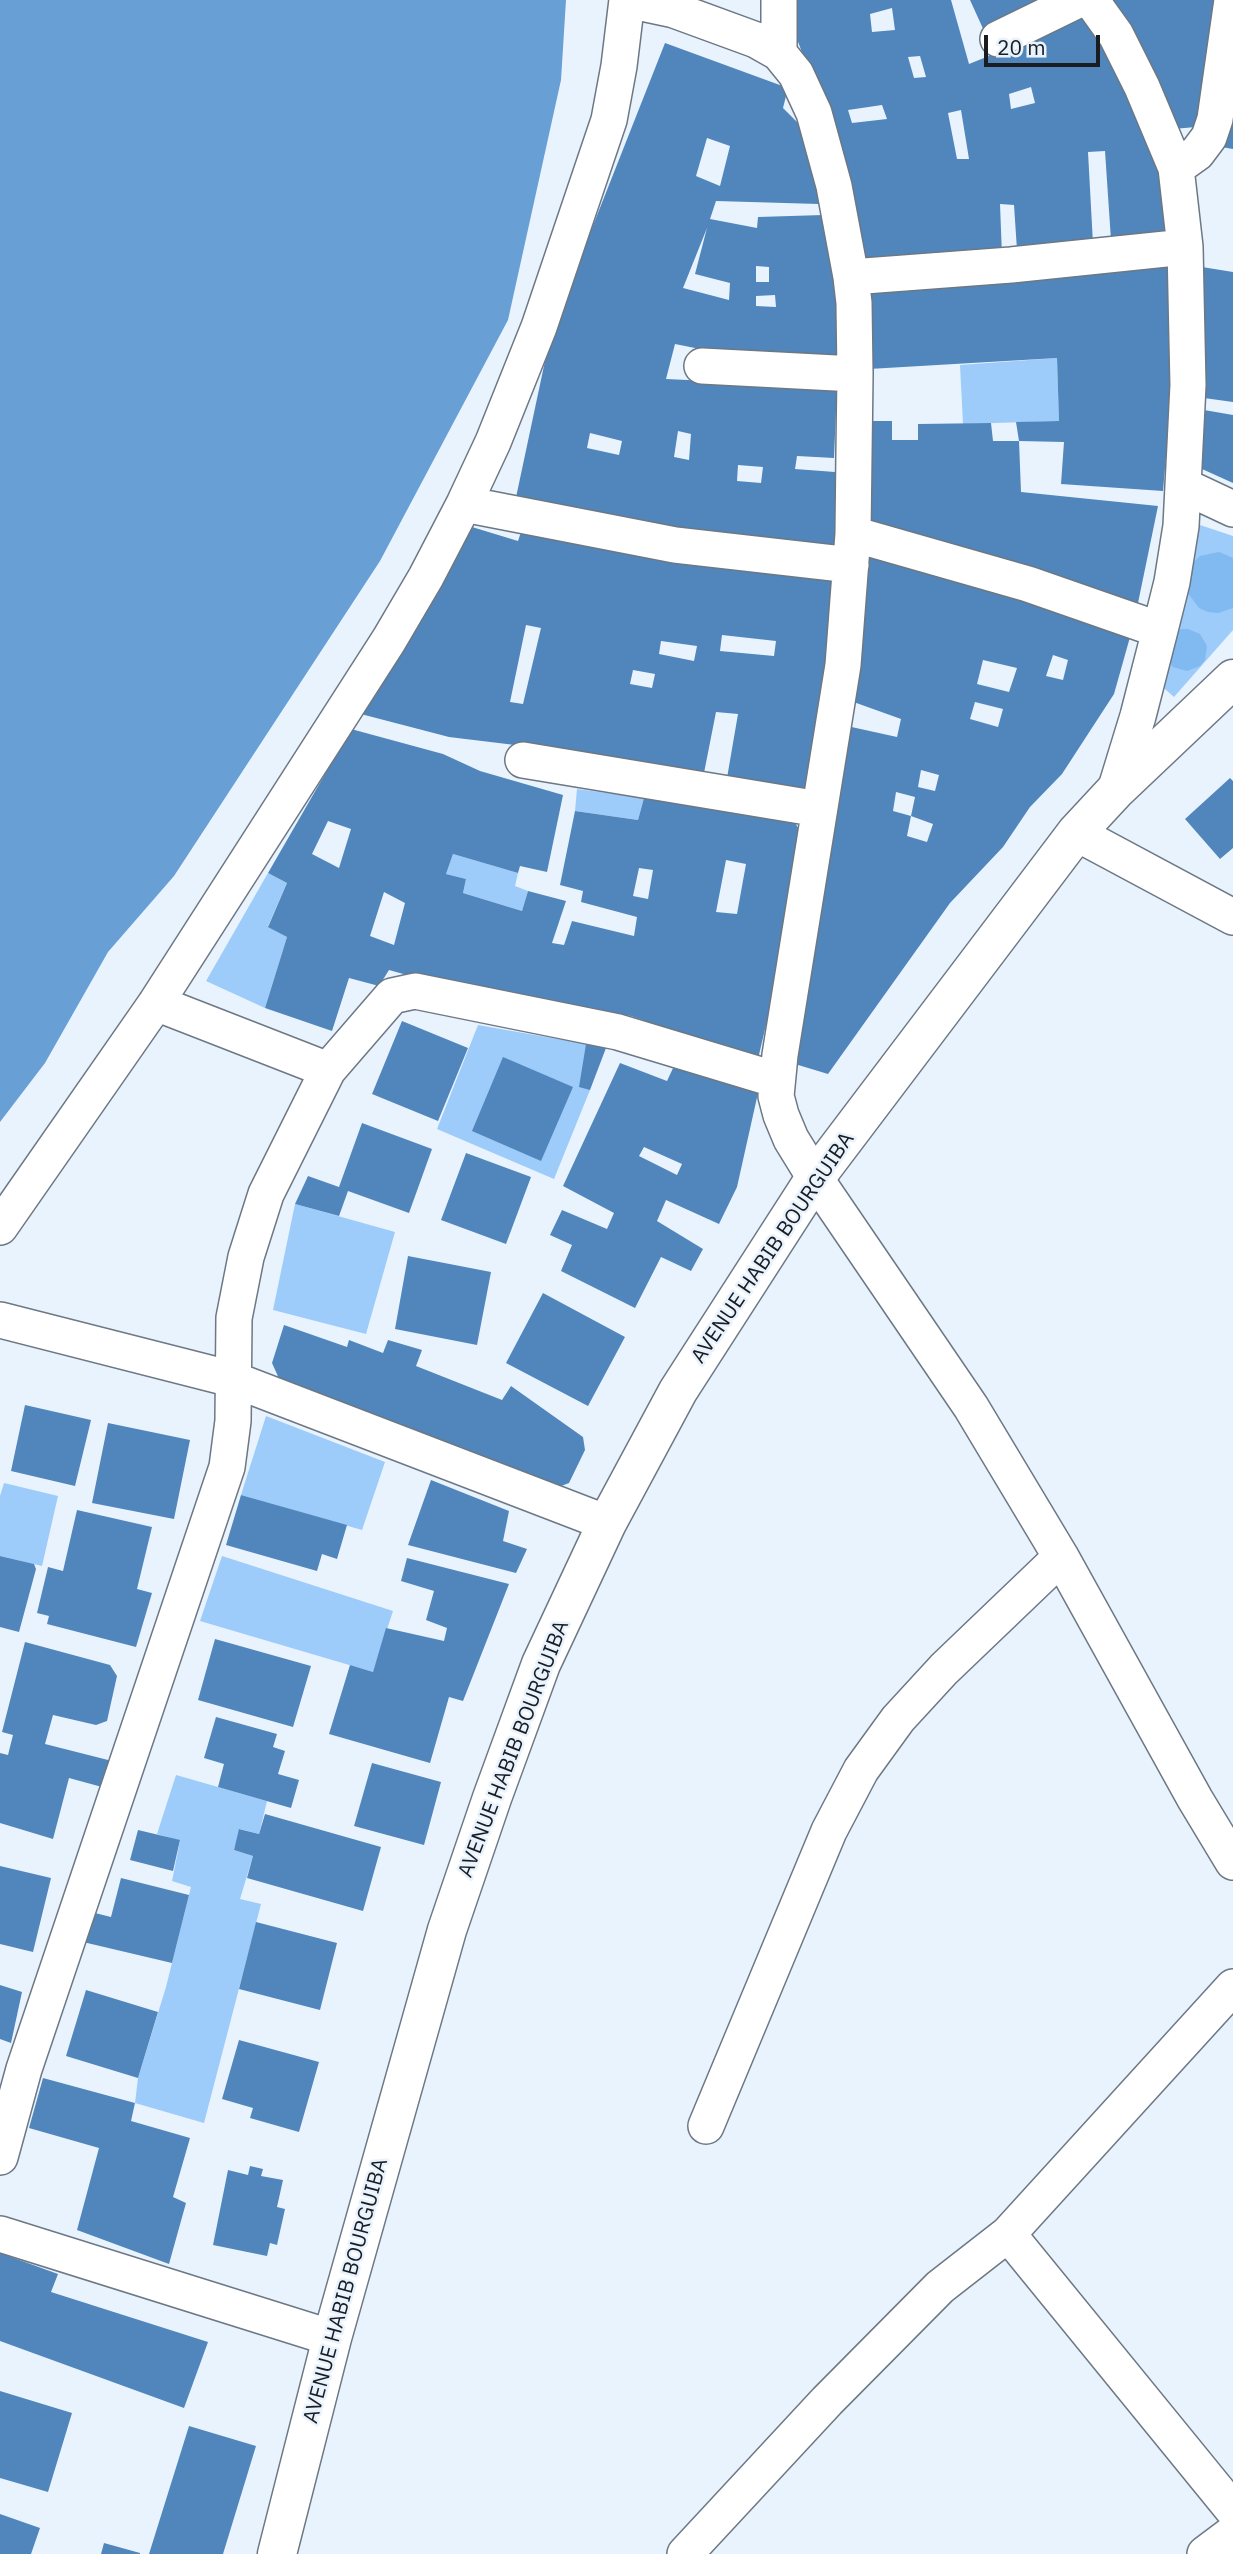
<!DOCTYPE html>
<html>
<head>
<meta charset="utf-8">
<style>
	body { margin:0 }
	#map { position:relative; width:1233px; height:2554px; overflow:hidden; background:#e9f3fe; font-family:"IBM Plex Sans",sans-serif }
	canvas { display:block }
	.scale { position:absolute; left:984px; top:35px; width:116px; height:32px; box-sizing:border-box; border:4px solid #191d22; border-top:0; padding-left:9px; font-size:21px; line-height:24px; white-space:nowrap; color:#191d22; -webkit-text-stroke:5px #e9f3fe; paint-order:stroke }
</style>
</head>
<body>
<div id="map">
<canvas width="1233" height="2554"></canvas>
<div class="scale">20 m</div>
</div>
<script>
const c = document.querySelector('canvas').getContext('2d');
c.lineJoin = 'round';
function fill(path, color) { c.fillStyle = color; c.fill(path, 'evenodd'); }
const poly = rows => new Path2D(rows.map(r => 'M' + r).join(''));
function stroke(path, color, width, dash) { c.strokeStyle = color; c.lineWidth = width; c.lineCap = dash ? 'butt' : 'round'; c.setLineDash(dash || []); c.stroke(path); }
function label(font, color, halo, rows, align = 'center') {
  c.font = font + ' "IBM Plex Sans",sans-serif'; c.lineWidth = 5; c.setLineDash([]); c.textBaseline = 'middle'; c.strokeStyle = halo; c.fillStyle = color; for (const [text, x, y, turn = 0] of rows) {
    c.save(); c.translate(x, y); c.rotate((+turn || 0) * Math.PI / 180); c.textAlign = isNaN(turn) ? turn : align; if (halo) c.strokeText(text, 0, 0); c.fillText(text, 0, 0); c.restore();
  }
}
const green = poly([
	[1057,358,1059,421,963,424,960,365],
	[1200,525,1233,536,1233,630,1174,697,1157,682],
	[577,789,644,798,638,820,575,811],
	[453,854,518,873,515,886,528,891,522,911,463,893,466,879,446,874],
	[268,873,287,883,268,926,287,937,265,1008,206,981],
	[478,1025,586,1044,590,1090,554,1179,437,1129],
	[295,1204,395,1232,366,1334,273,1310],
	[266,1416,385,1462,362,1530,241,1495],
	[4,1483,58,1496,42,1566,0,1556,0,1496],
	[222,1556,393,1611,373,1672,200,1621],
	[176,1775,267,1801,259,1834,240,1829,234,1850,253,1856,240,1899,261,1904,204,2123,135,2103,138,2078,166,1987,191,1887,172,1881,180,1841,157,1834]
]);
const forest = poly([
	[1219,552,1233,558,1233,608,1218,613,1208,612,1199,608,1187,592,1192,564,1200,556],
	[1182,629,1188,629,1200,634,1207,646,1205,660,1200,666,1187,671,1173,667,1169,662,1175,631]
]);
const water = poly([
	[0,0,566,0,561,80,508,320,380,561,174,876,108,952,45,1063,0,1122]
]);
const building = poly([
	[793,0,951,0,969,64,1083,18,1116,66,1160,164,1167,242,1111,240,1105,151,1088,152,1093,244,1017,250,1014,205,1000,204,1002,256,859,265,813,82,797,39],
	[892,8,895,30,872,32,870,14],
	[920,56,926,77,914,78,908,57],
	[1031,87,1035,103,1011,109,1009,94],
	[882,105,887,119,852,123,848,110],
	[961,110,969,159,957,159,948,113],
	[970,0,1048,0,985,33],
	[1106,0,1221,0,1196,127,1173,129],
	[665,43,788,88,783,108,799,124,808,143,819,204,716,201,710,219,757,228,758,217,823,215,838,295,836,359,755,360,675,344,666,379,837,387,834,458,797,456,795,469,835,472,840,554,515,502,548,347,564,299],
	[707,138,730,146,720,186,696,176],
	[707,228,695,274,730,283,729,300,683,288],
	[756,266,769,267,769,282,756,282],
	[775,295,776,307,756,306,756,296],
	[678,431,691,434,689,460,674,457],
	[590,433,622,441,619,455,587,448],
	[738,465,763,467,761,483,737,481],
	[1233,93,1233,149,1221,147],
	[1172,264,1169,422,1163,491,1061,484,1064,442,1019,441,1021,492,1158,506,1138,603,868,524,868,421,892,421,892,440,918,440,918,424,991,423,993,441,1019,441,1016,422,1059,421,1057,358,869,369,865,286],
	[1202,267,1233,272,1233,402,1204,398],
	[1204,410,1233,415,1233,483,1202,469],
	[472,527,518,541,522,529,838,574,812,793,727,778,738,714,716,712,703,778,515,745,449,737,357,713,427,608],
	[526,625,541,628,523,704,510,702],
	[722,635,776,641,774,656,720,651],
	[661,641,697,646,694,661,659,654],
	[633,670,655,674,652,688,630,684],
	[867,551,1132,630,1114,694,1062,774,1030,807,1003,847,950,903,828,1074,785,1061,847,726,897,737,901,719,848,700],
	[1053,655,1068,660,1063,680,1046,676],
	[983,660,1017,668,1009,692,977,684],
	[975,702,1003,709,998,727,970,719],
	[921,770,939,775,935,791,918,787],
	[896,792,915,797,911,816,893,811],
	[911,816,933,824,927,842,907,836],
	[351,729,443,754,480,771,563,795,547,872,520,866,518,873,453,854,446,874,466,879,463,893,522,911,528,891,566,901,552,943,564,945,572,921,634,936,637,917,581,902,583,891,560,885,575,811,638,820,644,798,794,821,801,833,774,991,758,1059,631,1016,500,991,439,984,389,970,379,986,349,978,332,1031,265,1008,287,937,268,927,287,883,268,873],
	[328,821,351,829,339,868,312,854],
	[726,860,746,864,737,914,716,912],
	[639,868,653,870,648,899,633,896],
	[384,892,405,903,394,945,370,936],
	[1230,778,1233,781,1233,848,1220,859,1185,819],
	[402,1021,468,1048,438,1121,372,1094],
	[586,1044,606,1048,590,1090,579,1087],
	[503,1057,573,1087,541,1161,472,1131],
	[620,1063,667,1081,674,1066,758,1093,737,1187,719,1224,666,1200,657,1221,703,1249,691,1271,661,1257,635,1308,561,1271,572,1245,550,1235,562,1210,607,1229,614,1213,563,1186],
	[644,1147,682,1164,677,1175,639,1156],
	[362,1123,432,1149,409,1213,348,1191,339,1216,295,1204,308,1176,339,1187],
	[466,1153,531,1177,506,1244,441,1220],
	[408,1256,491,1272,477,1345,395,1329],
	[543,1293,625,1337,588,1406,506,1363],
	[284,1325,347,1347,349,1340,383,1353,388,1340,422,1350,416,1366,502,1400,511,1386,583,1437,585,1450,569,1483,556,1488,281,1383,272,1363],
	[25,1405,91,1420,75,1486,11,1471],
	[108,1423,190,1440,174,1519,92,1503],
	[431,1480,509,1511,503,1541,527,1549,516,1573,408,1545],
	[241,1495,347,1525,337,1559,322,1554,317,1571,226,1545],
	[77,1510,152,1527,137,1589,152,1593,136,1647,47,1624,49,1616,37,1613,48,1567,63,1571],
	[0,1556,34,1564,36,1569,19,1632,0,1627],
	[407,1558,509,1584,463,1701,449,1697,430,1763,329,1734,350,1665,373,1672,386,1628,444,1641,447,1628,426,1620,434,1591,401,1581],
	[215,1639,311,1666,293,1727,198,1700],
	[25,1642,110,1665,117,1676,107,1721,96,1725,53,1715,45,1744,112,1761,102,1787,69,1778,53,1839,0,1823,0,1753,8,1755,13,1735,2,1732],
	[216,1717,277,1734,273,1747,285,1751,278,1774,299,1780,291,1808,218,1787,224,1764,204,1758],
	[372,1763,441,1782,424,1845,354,1826],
	[265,1814,381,1847,363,1911,247,1878,253,1856,234,1850,239,1829,259,1834],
	[138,1830,180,1840,173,1871,130,1860],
	[0,1866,51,1878,33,1952,0,1944],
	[121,1878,189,1895,172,1963,83,1942,91,1912,111,1917],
	[256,1922,337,1943,320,2010,239,1989],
	[0,1985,22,1992,11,2043,0,2039],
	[86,1990,158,2012,138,2078,66,2056],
	[239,2040,319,2062,299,2132,250,2118,253,2108,222,2099],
	[43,2078,135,2103,131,2121,190,2138,173,2197,186,2203,169,2264,77,2230,99,2148,29,2128],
	[250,2166,263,2169,261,2176,283,2180,277,2207,285,2209,277,2245,270,2243,267,2256,213,2245,228,2170,248,2175],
	[0,2253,58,2274,51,2292,208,2342,184,2408,0,2341],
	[0,2391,72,2413,48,2492,0,2478],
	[189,2426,256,2446,223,2554,149,2554],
	[0,2514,40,2528,31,2554,0,2554],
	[104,2543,140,2553,140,2554,101,2554]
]);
const minor = poly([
	[627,0,674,10,756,40,779,53,796,74,814,113,834,186,851,277,854,303,855,374,853,534,843,665,780,1055,776,1096,781,1115,791,1139,815,1178,971,1407,1061,1557,1195,1799,1233,1862],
	[779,0,779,53],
	[1091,0,1116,35,1142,87,1176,168,1185,247,1188,385,1181,526,1172,582,1160,630,1138,716,1115,791],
	[998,39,1078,0],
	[1176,168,1197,153,1209,137,1215,119,1232,0],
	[851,277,1011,265,1185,247],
	[702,366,855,374],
	[1184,486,1233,509],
	[464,504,675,545,851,565],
	[853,534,1028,584,1160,630],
	[523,760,819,809],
	[1076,833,1233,917],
	[156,1003,328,1070],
	[0,1227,156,1003,251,855,389,640,426,577,464,504,493,442,539,327,609,120,619,66,627,0],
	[0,1320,232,1379,607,1523],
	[706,2126,829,1831,861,1770,898,1719,944,1669,1061,1557],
	[0,2157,24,2069,227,1467,233,1421,234,1318,246,1257,266,1194,328,1070,392,996,415,991,618,1032,777,1080],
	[0,2234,332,2338],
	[1008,2234,1233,2510],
	[685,2554,827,2401,940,2287,1008,2234,1233,1987],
	[1205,2554,1233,2533]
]);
const tertiary = poly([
	[277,2554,332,2338,447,1930,492,1798,541,1664,607,1523,678,1391,815,1178,1076,833,1115,791,1233,679]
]);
const streetNames = [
	["AVENUE HABIB BOURGUIBA",773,1248,-56],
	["AVENUE HABIB BOURGUIBA",514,1749,-69],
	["AVENUE HABIB BOURGUIBA",346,2291,-75]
];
fill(green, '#9dcbfa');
fill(forest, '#81b9f1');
fill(water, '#689fd5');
fill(building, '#5086bb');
stroke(minor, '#6c7884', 38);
stroke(tertiary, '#6c7884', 41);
stroke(minor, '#fff', 35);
stroke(tertiary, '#fff', 38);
label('21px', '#191d22', '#e9f3fe', streetNames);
</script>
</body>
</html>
